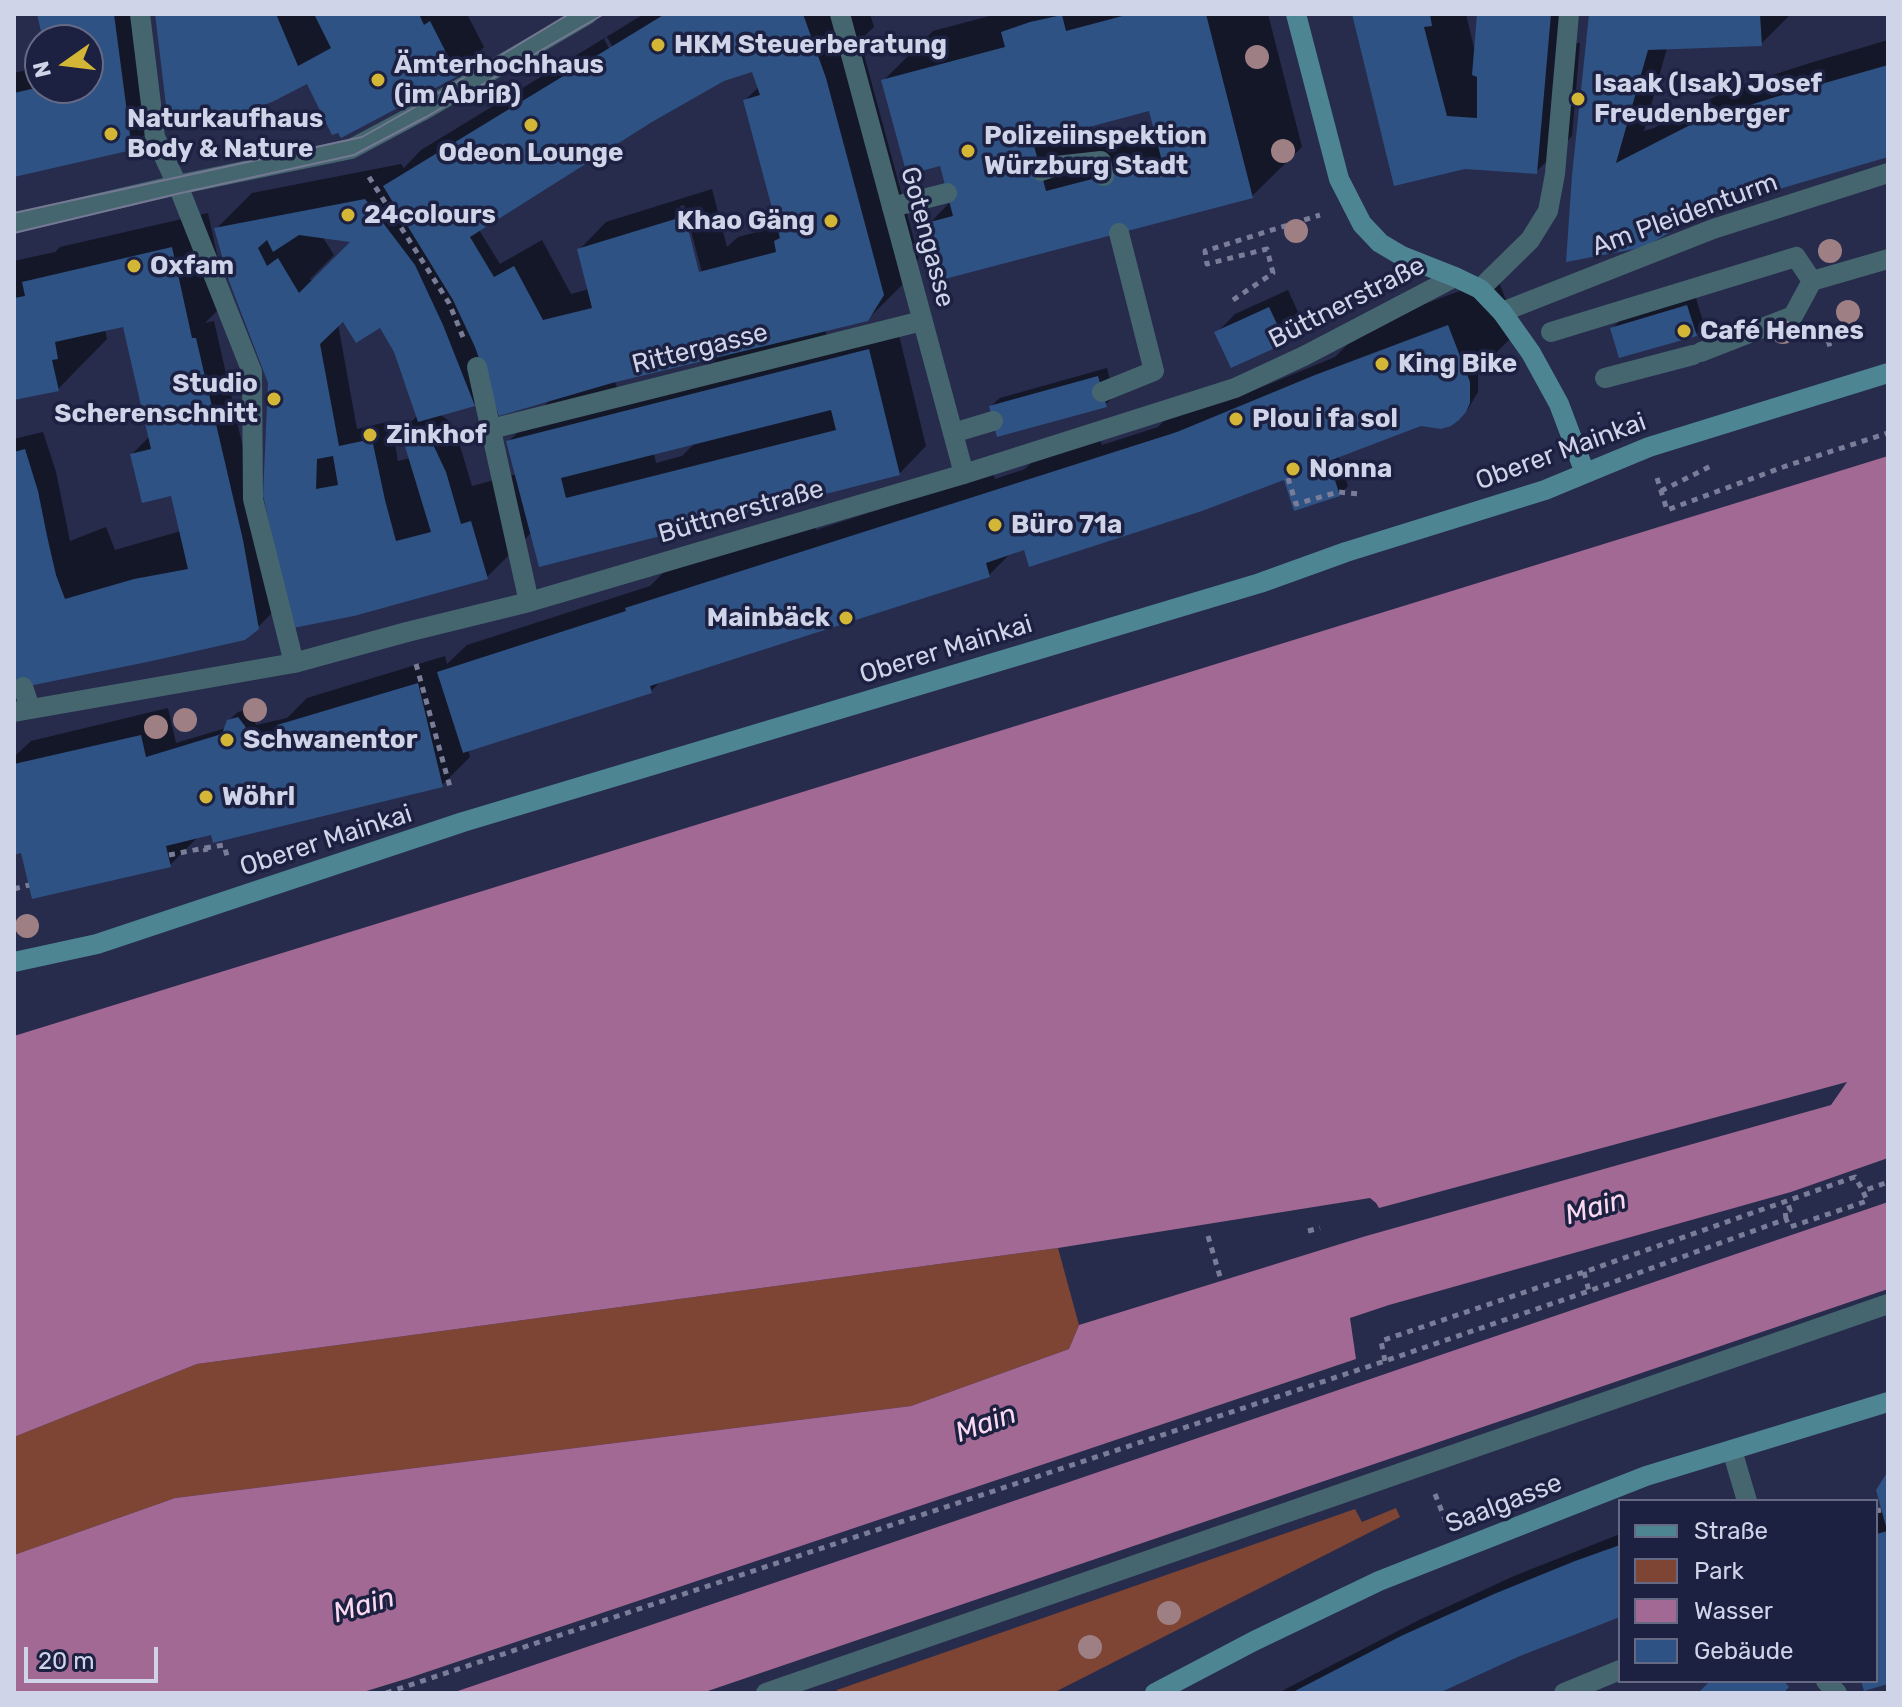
<!DOCTYPE html>
<html>
<head>
<meta charset="utf-8">
<style>
	body { margin:0 }
	#map { position:relative; width:1902px; height:1707px; overflow:hidden; background:#272b4c; font-family:Rubik,sans-serif }
	canvas { display:block }
	.frame { position:absolute; inset:0; border:16px solid #d0d4e9; pointer-events:none }
	.legend { position:absolute; left:1618px; top:1499px; width:260px; height:184px; box-sizing:border-box; background:#1d2141; border:2px solid #656984; margin:0; padding:10px 14px; list-style:none; font-size:24px; color:#d0d4e9 }
	.legend li { display:flex; align-items:center; gap:16px; height:40px }
	.legend b { width:40px; border:2px solid #656984 }
	.north { position:absolute; left:24px; top:24px; width:80px; height:80px; box-sizing:border-box; background:#1d2141; border:2px solid #656984; border-radius:50%; rotate:256deg; font-size:22px; font-weight:700; line-height:32px; text-align:center; color:#d0d4e9 }
	.north::after { content:''; display:block; margin:auto; width:28px; height:36px; background:#d3b635; clip-path:polygon(50% 0,100% 100%,50% 72%,0 100%) }
	.scale { position:absolute; left:24px; top:1647px; width:134px; height:36px; box-sizing:border-box; border:4px solid #d0d4e9; border-top:0; padding-left:10px; font-size:24px; line-height:28px; white-space:nowrap; color:#d0d4e9; -webkit-text-stroke:6px #1d2141; paint-order:stroke }
</style>
</head>
<body>
<div id="map">
<canvas width="1902" height="1707"></canvas>
<div class="frame"></div>
<ul class="legend">
<li><b style="height:10px;background:#4e8593"></b>Straße</li>
<li><b style="height:22px;background:#7e4434"></b>Park</li>
<li><b style="height:22px;background:#a16993"></b>Wasser</li>
<li><b style="height:22px;background:#2e5283"></b>Gebäude</li>
</ul>
<div class="north">N</div>
<div class="scale">20 m</div>
</div>
<script>
const c = document.querySelector('canvas').getContext('2d');
c.lineJoin = 'round';
function fill(path, color) { c.fillStyle = color; c.fill(path, 'evenodd'); }
const poly = rows => new Path2D(rows.map(r => 'M' + r).join(''));
function stroke(path, color, width, dash) { c.strokeStyle = color; c.lineWidth = width; c.lineCap = dash ? 'butt' : 'round'; c.setLineDash(dash || []); c.stroke(path); }
function label(font, color, halo, rows, align = 'center') {
  c.font = font + ' Rubik,sans-serif'; c.lineWidth = 7; c.setLineDash([]); c.textBaseline = 'middle'; c.strokeStyle = halo; c.fillStyle = color; for (const [text, x, y, turn = 0] of rows) {
    c.save(); c.translate(x, y); c.rotate((+turn || 0) * Math.PI / 180); c.textAlign = isNaN(turn) ? turn : align; if (halo) c.strokeText(text, 0, 0); c.fillText(text, 0, 0); c.restore();
  }
}
const green = poly([
	[1058,1248,1079,1325,1069,1349,911,1406,175,1498,14,1555,14,1437,197,1364],
	[1396,1508,1400,1517,1053,1693,835,1693,837,1690,1355,1509,1362,1522]
]);
const water = poly([
	[1888,456,1888,1158,1791,1192,1389,1305,1350,1318,1356,1359,409,1678,360,1693,14,1693,14,1555,175,1498,911,1406,1069,1349,1079,1325,1366,1236,1831,1105,1847,1082,1379,1208,1376,1203,1370,1198,1058,1248,197,1364,14,1437,14,1036],
	[1888,1202,1888,1289,702,1693,452,1693]
]);
const shadow = poly([
	[39,14,145,14,158,121,131,148,14,175,14,73,40,67,40,88,88,88,88,40,45,40],
	[157,14,467,14,484,47,457,75,308,82],
	[644,14,870,14,874,27,860,40,919,258,904,283,867,320,825,330,828,340,896,323,926,446,899,474,532,532,487,577,288,597,257,628,14,687,14,439,43,432,56,472,70,541,106,527,115,550,181,531,172,494,132,454,150,436,125,324,105,329,107,339,58,389,14,398,14,261,55,252,60,247,208,213,227,301,205,323,214,321,255,500,265,497,270,383,216,229,252,193,401,164,404,168,421,150],
	[607,37,650,114,645,114,604,39],
	[753,69,759,87,745,100,779,226,738,237,727,247,712,189,606,222,579,250,589,289,571,294,542,240,500,264,479,230,651,120,723,80],
	[684,205,702,272,699,276,680,206],
	[322,236,354,240,313,282,310,279,334,255],
	[343,319,381,325,396,352,418,415,402,431,410,458,398,461,391,421,357,429,338,324],
	[717,356,692,381,620,399,615,381],
	[491,387,551,399,509,441,517,474,472,486,457,436,448,420,439,414,474,404],
	[696,442,682,456,656,463,654,453],
	[997,14,1268,14,1302,147,1252,196,929,224,951,201,941,163,884,80,933,31],
	[1151,108,1155,127,1096,142,1091,124],
	[1354,14,1466,14,1475,52,1479,14,1575,14,1572,43,1580,43,1572,136,1536,172,1465,167],
	[1591,14,1791,14,1761,44,1667,48,1644,131,1654,128,1732,88,1810,63,1888,40,1888,155,1707,208,1568,260],
	[1497,277,1518,331,1478,371,1478,392,1468,409,1458,418,1421,424,1338,455,1348,486,1339,495,1295,472,1025,548,1012,552,989,575,662,680,651,691,468,750,470,757,442,785,212,833,198,837,170,865,23,850,14,852,14,757,31,741,168,708,176,743,226,728,228,721,238,712,247,710,253,717,256,725,287,718,307,698,445,656,447,664,467,645,650,586,663,573,815,525,816,530,993,473,995,479,1025,469,1034,460,1100,439,1102,445,1158,427,1189,396,1243,395,1335,357,1366,326],
	[1288,290,1303,323,1285,342,1217,333,1235,314],
	[1696,298,1704,325,1696,334,1612,328,1621,320],
	[1107,368,1114,396,1105,405,991,406,1000,398],
	[1888,1474,1888,1682,1863,1681,1876,1681,1876,1510,1883,1508],
	[1620,1534,1620,1614,1519,1654,1434,1693,1278,1693,1421,1619,1514,1576]
]);
const building = poly([
	[37,14,114,14,132,150,14,177,14,93,40,87,88,88,88,40,43,40],
	[155,14,276,14,298,66,331,48,314,14,419,14,424,25,430,21,458,76,341,138,338,133,332,135,307,84,272,102,233,116,181,130,168,122],
	[665,14,803,14,826,78,884,295,868,321,612,383,499,416,475,347,453,300,383,186],
	[752,72,760,95,743,100,780,238,774,241,776,252,699,272,685,216,577,249,592,308,543,320,514,266,494,277,470,237,652,122,724,81],
	[1130,14,1206,14,1253,198,941,280,926,223,953,216,940,166,907,175,881,80,1005,47,1001,32,1030,22,1062,15,1066,31],
	[1149,111,1162,161,1046,191,1033,142],
	[1352,14,1430,14,1432,26,1424,27,1447,116,1477,118,1477,77,1472,75,1477,14,1551,14,1537,174,1465,169,1394,186],
	[1589,14,1760,14,1762,46,1648,50,1616,163,1694,123,1772,98,1888,65,1888,157,1708,210,1645,247,1566,262,1572,175],
	[365,199,415,265,443,325,475,406,418,422,394,352,380,328,356,343,343,322,320,344,339,446,372,439,385,500,396,541,431,532,400,430,412,427,430,438,446,472,461,524,471,521,488,579,354,616,293,628,263,496,268,383,229,281,214,228],
	[299,235,350,242,299,293,278,258,267,266,258,248,267,240,273,252],
	[333,456,338,485,316,489,317,459],
	[172,247,192,338,196,338,243,540,259,629,245,640,152,661,14,689,14,452,25,449,38,491,47,536,56,575,65,599,134,579,188,569,171,496,142,503,130,454,151,449,123,327,55,342,58,359,52,360,59,391,14,400,14,298,25,296,22,282],
	[1687,305,1697,336,1619,358,1610,328],
	[1269,307,1286,343,1231,368,1214,332],
	[1448,325,1470,382,1470,403,1466,412,1459,420,1451,426,1441,429,1421,426,1329,461,1340,496,1294,511,1284,480,1202,511,1029,567,1024,550,986,563,990,577,650,686,652,693,463,753,437,672,626,611,625,608,1177,432,1315,375],
	[869,349,900,475,539,567,506,441],
	[831,410,836,430,566,498,561,478],
	[1098,376,1107,407,997,437,989,406],
	[418,683,443,787,217,842,213,843,211,835,166,846,171,867,32,899,21,853,14,855,14,764,141,735,146,757,225,733,223,731,227,720,238,717,245,726,252,746,281,739,277,725],
	[1888,1471,1888,1530,1887,1530,1876,1490],
	[1888,1531,1888,1684,1864,1691,1861,1681,1876,1681,1876,1534],
	[1620,1545,1620,1617,1520,1656,1439,1693,1291,1693,1401,1636,1494,1594,1575,1561],
	[1710,1681,1784,1681,1789,1687,1783,1693,1698,1693]
]);
const path = poly([
	[369,177,449,303,463,337],
	[1233,300,1273,273,1267,249,1207,264,1205,251,1320,215],
	[1825,329,1830,347],
	[1288,478,1296,504,1338,492,1360,494],
	[1657,478,1667,510,1786,466,1888,433],
	[1661,491,1713,465],
	[416,664,450,787],
	[205,848,224,845,227,856],
	[169,855,205,848,206,852],
	[14,889,29,885],
	[1786,1219,1785,1211,1790,1210,1787,1201],
	[1308,1231,1320,1228],
	[1208,1236,1221,1280],
	[1584,1272,1589,1291],
	[1385,1361,1381,1341,1584,1272,1855,1177,1863,1191],
	[1435,1494,1446,1522],
	[1876,1511,1881,1510],
	[386,1693,1385,1361,1589,1291,1786,1219,1790,1227,1867,1201,1863,1191,1888,1182]
]);
const lane = poly([
	[1041,171,1056,166,1101,161,1104,176],
	[892,207,947,193],
	[1102,392,1154,371,1119,233],
	[953,433,993,421],
	[23,687,30,708],
	[1826,1681,1837,1693],
	[766,1693,1888,1304]
]);
const street = poly([
	[140,14,155,137,181,193,252,372,253,499,294,663],
	[840,14,964,474],
	[14,223,177,185,351,149,422,111,588,14],
	[1480,289,1530,240,1548,211,1555,174,1569,14],
	[1502,312,1713,229,1888,173],
	[1551,332,1796,257,1812,281],
	[1701,352,1793,316,1812,281,1888,259],
	[477,367,529,602],
	[1605,378,1693,355],
	[491,429,922,321],
	[14,712,294,663,407,632,529,602,964,474,1235,388,1304,356,1455,277],
	[1732,1450,1747,1501],
	[1564,1693,1620,1670]
]);
const secondary = poly([
	[1296,14,1339,179,1362,224,1380,243,1402,256,1455,277,1480,289,1502,312,1531,353,1559,404,1585,473],
	[14,962,97,944,463,822,1260,583,1346,552,1545,490,1649,447,1888,373],
	[1155,1693,1254,1641,1379,1581,1646,1476,1888,1402]
]);
const tram = poly([
	[14,213,362,137,417,106,569,14],
	[14,233,181,193,354,155,426,117,604,14]
]);
const trees = [
	[1257,57],
	[1283,151],
	[1296,231],
	[1830,251],
	[1848,312],
	[1783,332],
	[255,710],
	[185,720],
	[156,727],
	[27,926],
	[1169,1613],
	[1090,1647]
];
const markers = [
	[658,45,8,"#d3b635"],
	[378,80,8,"#d3b635"],
	[1578,99,8,"#d3b635"],
	[531,125,8,"#d3b635"],
	[111,134,8,"#d3b635"],
	[968,151,8,"#d3b635"],
	[348,215,8,"#d3b635"],
	[831,221,8,"#d3b635"],
	[134,266,8,"#d3b635"],
	[1684,331,8,"#d3b635"],
	[1382,364,8,"#d3b635"],
	[274,399,8,"#d3b635"],
	[1236,419,8,"#d3b635"],
	[370,435,8,"#d3b635"],
	[1293,469,8,"#d3b635"],
	[995,525,8,"#d3b635"],
	[846,618,8,"#d3b635"],
	[227,740,8,"#d3b635"],
	[206,797,8,"#d3b635"]
];
const poiNames = [
	["HKM Steuerberatung",674,45],
	["Ämterhochhaus",394,65],
	["(im Abriß)",394,95],
	["Isaak (Isak) Josef",1594,84],
	["Freudenberger",1594,114],
	["Naturkaufhaus",127,119],
	["Body & Nature",127,149],
	["Polizeiinspektion",984,136],
	["Würzburg Stadt",984,166],
	["Odeon Lounge",531,153,"center"],
	["24colours",364,215],
	["Khao Gäng",815,221,"right"],
	["Oxfam",150,266],
	["Café Hennes",1700,331],
	["King Bike",1398,364],
	["Studio",258,384,"right"],
	["Scherenschnitt",258,414,"right"],
	["Plou i fa sol",1252,419],
	["Zinkhof",386,435],
	["Nonna",1309,469],
	["Büro 71a",1011,525],
	["Mainbäck",830,618,"right"],
	["Schwanentor",243,740],
	["Wöhrl",222,797]
];
const streetNames = [
	["Am Pleidenturm",1685,215,-20],
	["Gotengasse",927,237,75],
	["Büttnerstraße",1347,303,-27],
	["Rittergasse",700,349,-14],
	["Oberer Mainkai",1561,452,-20],
	["Büttnerstraße",741,512,-16],
	["Oberer Mainkai",946,650,-17],
	["Oberer Mainkai",326,841,-18],
	["Saalgasse",1504,1504,-21]
];
const waterNames = [
	["Main",1596,1208,-16],
	["Main",986,1424,-20],
	["Main",364,1606,-16]
];
fill(green, '#7e4434');
fill(water, '#a16993');
fill(shadow, '#0007');
fill(building, '#2e5283');
stroke(path, '#797d98', 5, [6, 6]);
stroke(lane, '#45666f', 20);
stroke(street, '#45666f', 20);
stroke(secondary, '#4e8593', 20);
stroke(tram, '#747893', 2);
c.fillStyle = '#9d7f84';
for (const [x, y] of trees) { c.beginPath(); c.arc(x, y, 12, 0, 2 * Math.PI); c.fill(); }
for (const [x, y, r, color] of markers) { const dot = new Path2D(); dot.arc(x, y, r, 0, 2 * Math.PI); c.fillStyle = color; c.fill(dot); stroke(dot, '#1d2141', 3); }
label('bold 26px', '#d0d4e9', '#1d2141', poiNames, 'left');
label('26px', '#d0d4e9', '#1d2141', streetNames);
label('italic 28px', '#fad9f1', '#1d2141', waterNames);
</script>
</body>
</html>
